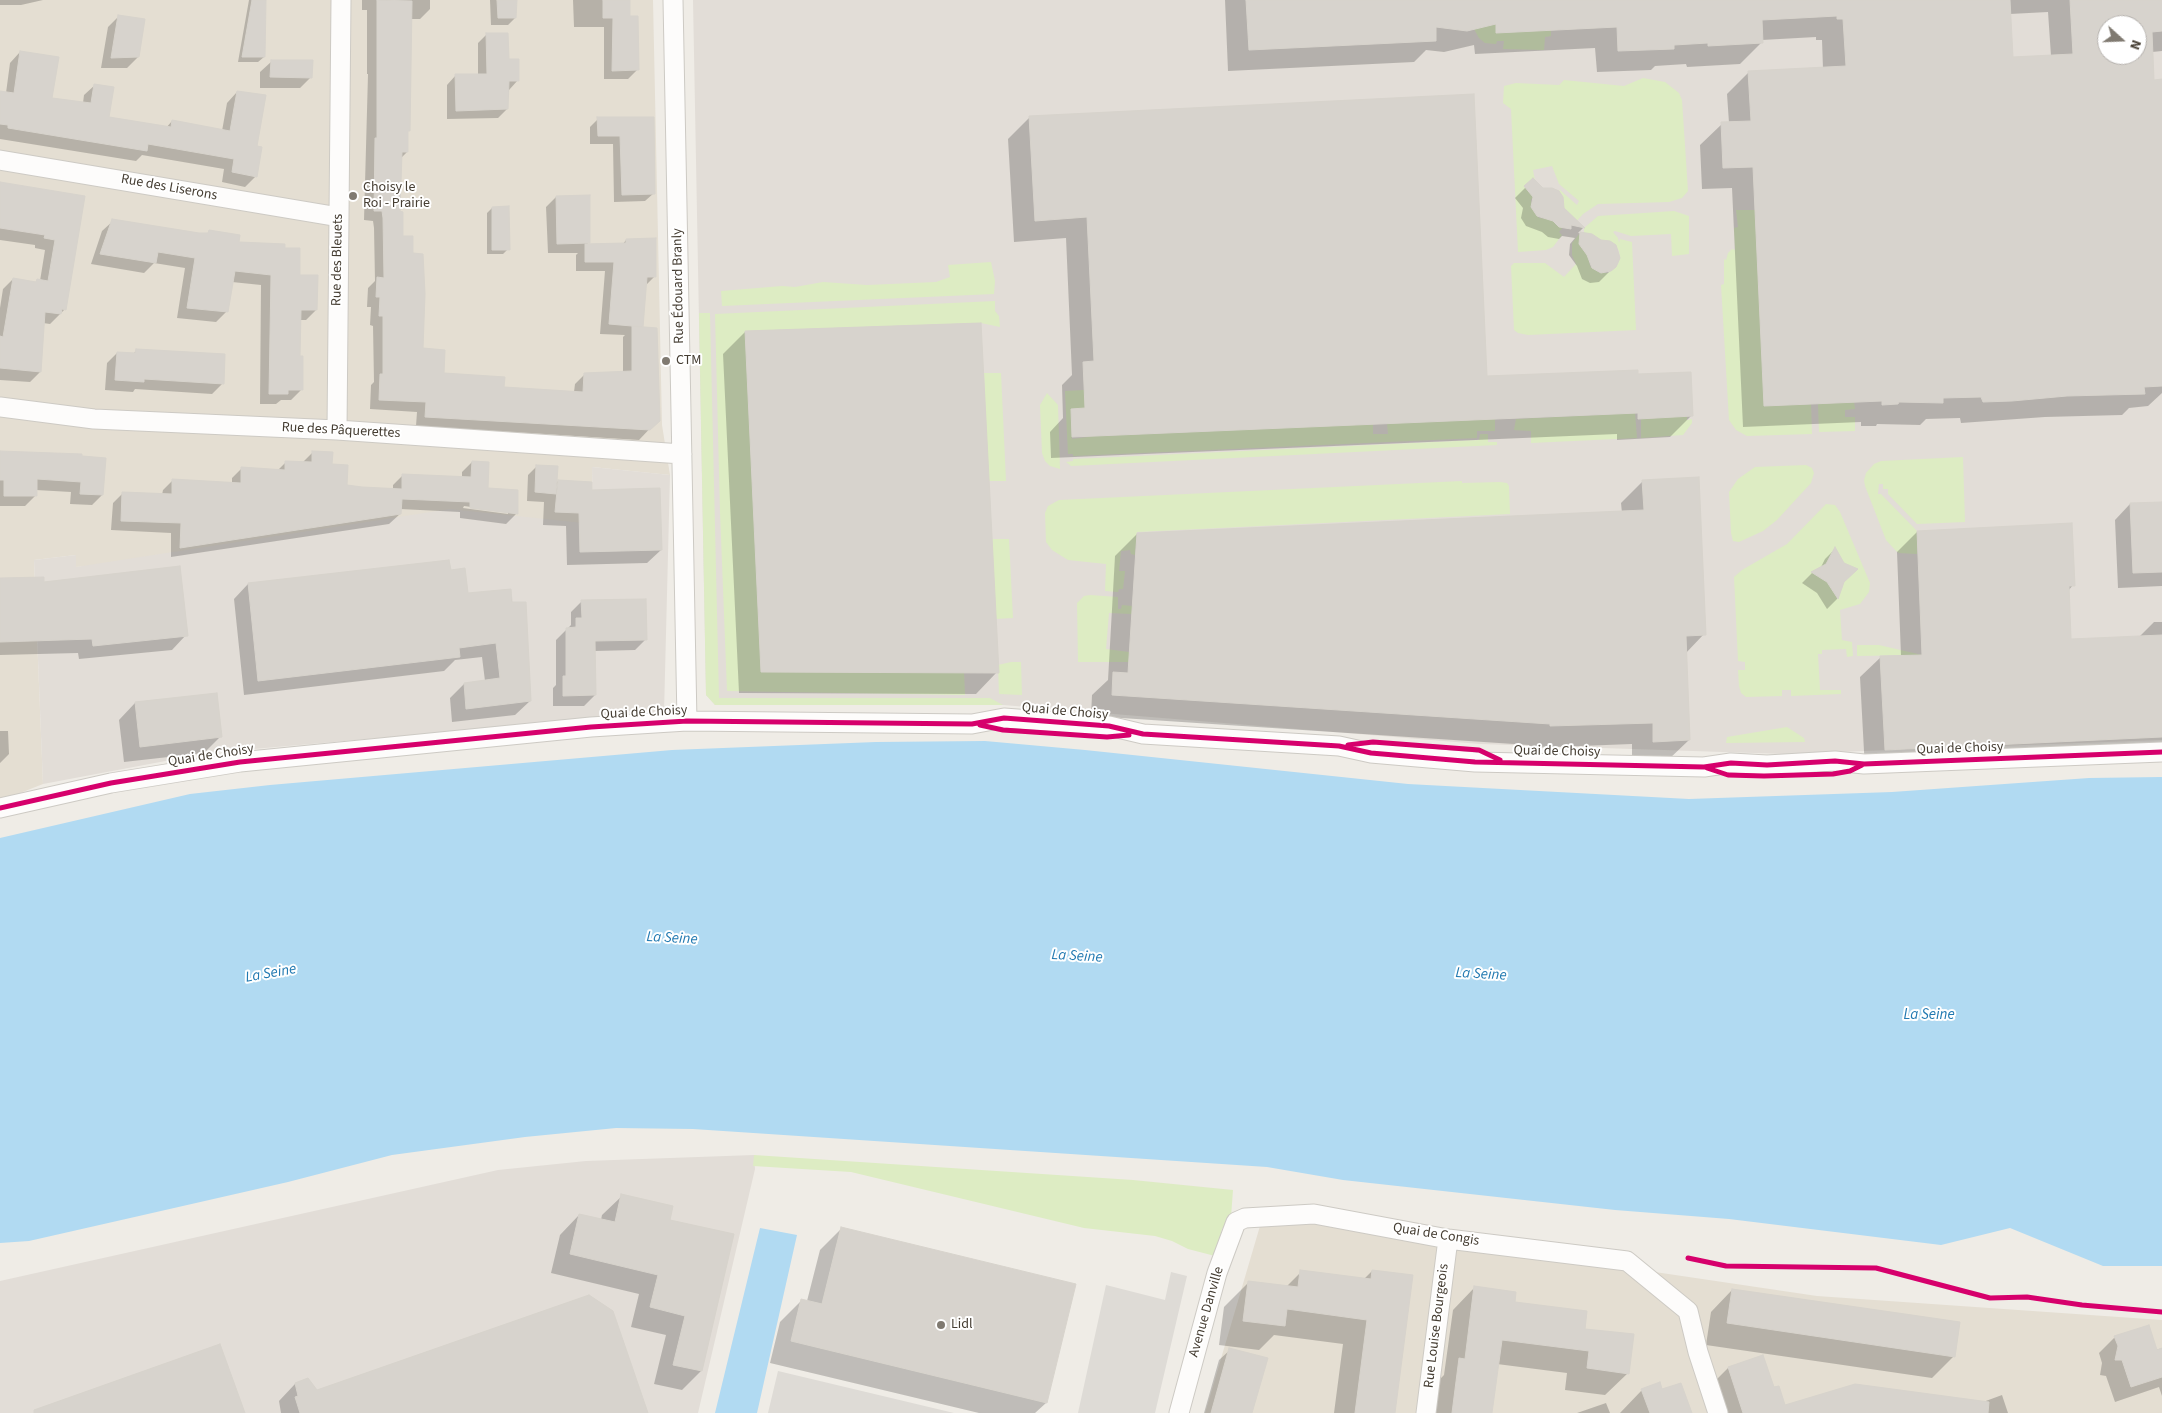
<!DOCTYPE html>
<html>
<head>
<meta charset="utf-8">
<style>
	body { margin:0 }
	#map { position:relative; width:2162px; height:1413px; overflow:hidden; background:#efece6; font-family:"Source Sans 3",sans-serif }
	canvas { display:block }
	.north { position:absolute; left:2097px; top:15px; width:50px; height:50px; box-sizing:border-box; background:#fff; border:1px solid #b5b1ad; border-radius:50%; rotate:110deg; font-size:14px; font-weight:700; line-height:20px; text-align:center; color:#453d32 }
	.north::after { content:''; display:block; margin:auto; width:18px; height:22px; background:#807a71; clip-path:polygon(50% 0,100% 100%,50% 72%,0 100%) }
</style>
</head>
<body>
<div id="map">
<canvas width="2162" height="1413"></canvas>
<div class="north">N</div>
</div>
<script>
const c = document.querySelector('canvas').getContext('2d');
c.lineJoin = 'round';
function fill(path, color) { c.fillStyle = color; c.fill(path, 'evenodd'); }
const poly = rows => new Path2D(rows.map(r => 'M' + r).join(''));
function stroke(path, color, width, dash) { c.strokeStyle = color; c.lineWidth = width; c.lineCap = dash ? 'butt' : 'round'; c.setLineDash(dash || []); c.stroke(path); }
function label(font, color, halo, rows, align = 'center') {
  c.font = font + ' "Source Sans 3",sans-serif'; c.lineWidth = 4; c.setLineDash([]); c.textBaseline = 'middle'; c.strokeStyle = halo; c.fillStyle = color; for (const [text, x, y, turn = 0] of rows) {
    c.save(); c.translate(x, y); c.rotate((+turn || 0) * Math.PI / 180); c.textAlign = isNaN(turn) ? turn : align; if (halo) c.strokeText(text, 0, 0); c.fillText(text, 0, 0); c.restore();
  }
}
const residential = poly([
	[0,0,653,0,662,425,670,475,592,467,593,524,76,567,76,555,34,560,43,784,0,801],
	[1297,1219,1817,1296,2162,1320,2162,1413,1205,1413,1260,1226]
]);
const industrial = poly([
	[693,0,2162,0,2162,740,1784,754,1480,744,1003,705,715,705,706,695],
	[2107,25,2137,25,2137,55,2107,55],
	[592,467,670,475,664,713,208,753,43,784,34,560,76,555,76,567,450,509,593,524],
	[754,1155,755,1169,698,1413,0,1413,0,1281,498,1170,586,1161]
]);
const green = poly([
	[1496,24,1496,33,1551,30,1551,36,1545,37,1544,50,1503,49,1504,41,1497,41,1496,44,1485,43,1479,38,1474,29],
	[1643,78,1665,82,1679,93,1682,100,1688,191,1682,198,1669,202,1598,204,1583,214,1575,223,1569,213,1563,210,1564,200,1559,191,1560,190,1577,205,1579,201,1559,184,1552,166,1533,170,1537,191,1531,200,1533,210,1539,218,1553,219,1556,225,1563,227,1559,232,1562,235,1553,247,1546,250,1518,252,1511,109,1503,103,1504,86,1516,83,1559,85,1564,80,1624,86],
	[1736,210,1755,210,1764,406,1811,404,1812,434,1747,436,1736,430,1729,420,1721,285,1724,284,1724,259,1726,260,1728,253,1732,249,1735,250,1734,228,1738,227],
	[1674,211,1689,216,1689,254,1672,256,1671,234,1631,236,1615,231,1613,232,1618,238,1619,243,1620,239,1632,242,1636,330,1528,335,1518,333,1514,330,1511,266,1514,263,1545,263,1564,277,1576,264,1572,255,1572,243,1580,233,1579,244,1583,250,1588,253,1590,266,1598,272,1608,273,1618,264,1620,258,1619,251,1615,245,1584,234,1584,228,1598,216],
	[991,262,995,281,994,294,722,306,721,291,782,286,795,287,823,282,867,285,936,282,950,277,948,265],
	[995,301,995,311,999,316,1000,327,981,323,745,331,761,671,964,672,965,695,727,691,720,512,715,314],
	[699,313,710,313,719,698,990,698,1003,705,715,705,706,695],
	[984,373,1001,373,1006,481,988,481],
	[1084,390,1095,390,1098,436,1373,424,1373,434,1388,434,1387,423,1489,419,1495,419,1495,431,1477,431,1477,438,1073,456,1073,454,1068,454,1065,391],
	[1086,408,1088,437,1072,439,1071,409],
	[1047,393,1058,405,1060,469,1050,466,1045,461,1042,453,1040,405],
	[1854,402,1855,409,1845,410,1845,417,1855,417,1855,431,1819,432,1818,404],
	[1635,413,1637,438,1531,443,1531,431,1514,430,1516,419],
	[1687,416,1687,420,1692,419,1692,423,1683,435,1641,438,1641,419],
	[1480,434,1488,434,1488,442,1497,442,1497,445,1071,466,1066,462,1073,461,1073,459,1479,440],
	[1963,457,1965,522,1917,524,1888,494,1888,489,1883,489,1883,484,1879,484,1878,494,1881,494,1917,531,1917,554,1899,553,1896,551,1886,540,1865,486,1864,480,1866,473,1874,464,1881,461],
	[1806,465,1812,468,1814,473,1811,483,1777,520,1763,531,1739,542,1733,541,1731,533,1729,492,1738,479,1755,467],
	[1462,481,1462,483,1500,482,1507,483,1509,486,1510,514,1137,532,1135,555,1131,554,1130,550,1121,551,1119,571,1125,571,1123,589,1119,589,1118,592,1105,591,1106,564,1068,560,1052,550,1046,542,1045,513,1048,506,1059,500],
	[1826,504,1835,505,1840,512,1870,583,1869,592,1860,604,1840,610,1842,640,1852,642,1853,656,1847,657,1846,649,1822,650,1822,654,1818,654,1820,690,1841,690,1841,694,1791,696,1791,690,1782,690,1782,696,1746,697,1741,693,1739,686,1738,670,1745,670,1745,662,1738,661,1734,577,1742,570,1787,544],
	[1827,565,1852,572,1849,578,1843,580,1843,587,1839,590],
	[992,539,1009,539,1013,618,995,619],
	[1090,595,1118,597,1118,609,1121,609,1122,605,1132,606,1132,614,1109,613,1106,649,1129,652,1129,662,1078,662,1077,603,1084,596],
	[1857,645,1879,645,1922,655,1857,656],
	[1011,662,1021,662,1022,695,999,694,998,665],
	[1787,727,1804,738,1805,742,1726,743,1727,737],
	[754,1155,1133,1180,1233,1190,1231,1217,1222,1229,1215,1256,1188,1249,1172,1241,1155,1236,1084,1228,851,1172,753,1166]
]);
const parking = poly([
	[1171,1272,1187,1276,1155,1413,1078,1413,1106,1285,1165,1300],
	[778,1371,954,1413,768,1413]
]);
const water = poly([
	[985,741,1085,750,1408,784,1689,799,1892,792,2089,778,2162,777,2162,1266,2103,1266,2010,1228,1941,1245,1729,1219,1615,1210,1343,1180,1267,1167,693,1129,616,1128,525,1137,392,1155,288,1182,139,1216,29,1241,0,1243,0,838,190,794,270,785,672,750,876,742],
	[760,1228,797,1235,757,1413,715,1413]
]);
const shadow = poly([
	[0,0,43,0,21,5,0,5],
	[249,0,265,0,264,57,258,62,238,62],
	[362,0,430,0,430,9,420,19,410,19,407,152,401,158,399,213,402,238,412,254,422,349,442,375,503,388,574,392,575,384,585,374,623,373,623,337,625,335,600,334,605,271,576,271,576,255,578,253,548,253,546,207,556,197,588,243,587,245,623,244,626,240,655,276,645,286,642,326,658,420,639,440,416,426,417,412,370,409,371,385,374,382,373,326,370,325,371,307,367,307,368,288,375,281,374,228,373,221,364,220,368,74,367,74,367,10,362,10],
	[490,0,515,0,515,18,508,25,491,25],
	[573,0,628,0,629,18,637,70,628,79,604,79,604,27,574,27],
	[1225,0,2162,0,2162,51,2152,52,2153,81,2162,81,2162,393,2148,406,2129,408,2122,415,2045,417,1961,423,1960,418,1926,419,1920,425,1877,424,1876,426,1861,426,1861,422,1743,427,1732,188,1702,189,1700,145,1722,124,1729,123,1727,94,1749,72,1823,69,1822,40,1816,40,1816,37,1762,40,1762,42,1740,64,1687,67,1686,64,1655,66,1651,70,1597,72,1595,48,1475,54,1474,45,1444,52,1426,50,1414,62,1228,71],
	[2048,12,2051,56,2012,58,2010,14],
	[2107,25,2137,25,2137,55,2107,55],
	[119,16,138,57,127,68,101,68,108,27],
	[487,34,507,60,518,80,509,90,507,109,498,118,447,119,447,85,456,75,478,75,478,43],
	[20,52,51,99,83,103,84,95,95,85,108,118,166,128,172,121,222,131,227,103,237,92,256,176,245,187,222,182,224,169,142,155,136,161,0,139,0,92,6,93,10,63],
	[271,62,311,77,300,88,260,88,260,72],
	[1030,117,1486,378,1637,376,1691,416,1670,437,1617,440,1617,434,1051,458,1050,432,1063,418,1062,385,1072,375,1066,238,1014,242,1008,139],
	[598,119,652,119,654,193,645,201,614,202,613,144,590,144,590,127],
	[1533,180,1583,228,1578,233,1591,235,1617,264,1599,282,1590,283,1582,279,1577,266,1569,255,1570,244,1575,238,1562,236,1559,239,1548,237,1542,232,1526,226,1521,218,1523,208,1515,198],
	[0,186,83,197,65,309,50,324,43,323,40,372,30,382,0,380,0,308,3,289,13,279,35,283,40,281,45,250,35,248,35,245,0,240],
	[492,208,508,249,503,254,487,254,487,213],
	[113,221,238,244,299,277,316,310,306,320,299,320,299,357,301,390,291,400,281,400,276,404,260,404,261,285,232,282,227,311,216,322,177,318,185,268,154,263,144,273,91,264,102,231],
	[745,332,997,672,976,694,739,693,723,354],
	[136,351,222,384,212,394,135,389,133,392,105,390,107,363,117,353,133,354],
	[313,452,331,465,346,487,393,490,393,485,403,475,462,478,462,472,472,462,487,489,516,514,506,524,460,518,460,512,400,509,400,514,389,524,171,557,171,533,111,530,113,503,123,493,162,495,163,490,173,480,232,484,232,478,242,468,277,471,286,462,302,463],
	[464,506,508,512,508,514,463,508],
	[0,453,81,455,102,495,92,505,70,504,71,492,36,490,36,495,25,506,0,506],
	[537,466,556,483,558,481,591,491,661,550,647,563,567,565,566,526,543,525,544,502,527,501,528,475],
	[1643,481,1704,634,1685,654,1689,740,1667,761,1632,763,1632,744,1529,748,1529,745,1091,716,1092,695,1108,680,1115,556,1137,534,1622,513,1621,503],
	[2162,503,2162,586,2118,588,2115,520,2130,504],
	[1917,532,2073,585,2068,591,2070,640,2139,637,2154,622,2162,622,2162,757,1865,770,1860,677,1881,657,1901,656,1897,552],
	[1835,549,1843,582,1837,599,1827,609,1817,593,1802,583,1812,573,1820,569,1825,559],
	[448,562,450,571,467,595,510,590,530,701,515,715,452,722,450,698,464,684,485,681,482,657,455,660,444,671,244,695,234,599,248,584],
	[0,579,43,584,186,635,172,650,79,659,78,653,0,655],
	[582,601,645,640,635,650,594,651,595,695,584,706,553,706,553,688,556,685,556,640,571,625,571,612],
	[135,703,220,737,204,753,124,762,119,720],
	[0,731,8,731,9,754,0,763],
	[622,1196,669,1220,701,1371,682,1390,654,1384,666,1335,631,1327,639,1294,551,1273,560,1235,579,1215,601,1220,602,1215],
	[841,1229,1046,1403,1035,1413,979,1413,770,1363,780,1322,802,1300,807,1301,820,1250],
	[1372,1271,1395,1413,1334,1413,1343,1344,1274,1335,1259,1350,1219,1345,1224,1307,1249,1282,1286,1287,1301,1272,1363,1280],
	[1475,1287,1583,1330,1628,1373,1605,1395,1565,1390,1567,1373,1497,1364,1491,1413,1433,1413,1437,1382,1444,1375,1453,1310],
	[1732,1290,1954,1356,1932,1378,1706,1345,1711,1312],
	[2115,1337,2156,1350,2162,1348,2162,1396,2159,1387,2115,1402,2106,1376,2100,1375,2102,1363,2099,1353],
	[1230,1350,1251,1413,1204,1413,1219,1360],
	[1762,1356,1773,1389,1784,1407,1983,1402,2002,1395,2008,1413,1725,1413,1714,1382,1728,1368],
	[308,1380,316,1391,647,1413,281,1413,279,1401,295,1384],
	[1642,1390,1662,1391,1690,1413,1620,1413],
	[1606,1403,1610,1413,1577,1413]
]);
const building = poly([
	[252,0,266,0,265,57,242,57,252,0],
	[377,0,412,1,410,131,408,131,408,152,402,152,400,211,403,212,403,236,413,236,413,253,423,254,425,294,423,348,445,350,444,373,505,377,504,387,583,392,584,373,632,371,632,326,657,328,660,421,650,430,425,417,426,402,379,400,380,374,383,374,383,316,379,316,380,297,376,297,377,277,384,278,383,218,382,211,374,211,375,138,377,138,377,0],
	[497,0,517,0,516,18,498,18,497,0],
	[603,0,630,0,630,16,638,16,639,70,612,71,613,18,603,18,603,0],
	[1246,0,2010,0,2013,57,2073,54,2070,0,2162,0,2162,31,2152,32,2154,80,2162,79,2162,386,2144,387,2145,394,2067,396,2012,401,1983,402,1981,397,1943,398,1943,403,1899,402,1898,404,1882,405,1882,401,1764,406,1753,167,1723,168,1721,122,1751,121,1748,71,1846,66,1843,19,1837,19,1837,16,1762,20,1763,43,1708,46,1708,43,1674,45,1674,49,1618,51,1617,27,1496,33,1496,24,1467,31,1436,27,1436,41,1249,50,1246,0],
	[2107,25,2137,25,2137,55,2107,55,2107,25],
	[118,15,145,19,139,57,111,58,118,15],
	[486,33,508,33,509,59,519,59,519,81,509,81,508,109,456,111,455,74,487,74,486,33],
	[20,51,59,57,52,98,91,103,94,84,114,87,109,117,171,127,172,120,230,131,237,91,266,95,257,146,262,147,257,177,232,172,234,159,148,144,147,151,8,128,8,125,0,124,0,91,14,93,20,51],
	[271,60,313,60,312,78,270,77,271,60],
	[1474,94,1487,376,1638,370,1638,374,1691,372,1693,416,1638,419,1638,413,1072,437,1071,409,1085,408,1083,362,1094,361,1087,217,1035,221,1029,116,1474,94],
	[597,117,654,117,655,194,622,195,620,136,598,136,597,117],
	[1533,178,1543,188,1552,188,1559,191,1563,197,1564,208,1585,228,1571,225,1571,229,1559,227,1553,221,1537,216,1531,207,1533,197,1524,186,1533,178],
	[0,182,85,196,66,310,62,309,61,314,45,312,41,372,0,368,0,336,3,337,13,278,36,282,37,279,48,281,55,240,44,238,45,235,0,228,0,182],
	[590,195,590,243,557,244,556,196,590,195],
	[509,206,510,250,492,250,492,207,509,206],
	[112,219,199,233,208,233,209,230,240,235,239,242,285,244,285,248,300,248,300,275,318,275,317,310,301,310,300,356,303,356,303,390,288,390,288,394,269,394,271,275,235,271,228,312,187,308,195,258,158,252,156,263,100,254,112,219],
	[1580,232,1592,234,1601,240,1610,241,1616,245,1620,258,1616,267,1611,271,1601,273,1592,268,1587,255,1579,244,1580,232],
	[656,238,656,277,647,277,643,327,609,324,614,262,585,262,585,244,626,243,626,239,656,238],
	[981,323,999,673,761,672,745,331,981,323],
	[136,349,225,354,224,384,144,379,144,382,115,380,117,352,135,353,136,349],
	[0,451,82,454,82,456,106,458,103,495,80,494,81,482,37,479,37,496,4,496,4,480,0,480,0,451],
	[312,451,333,452,332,464,348,465,347,485,362,487,402,489,402,474,471,477,472,461,489,462,488,488,518,490,518,514,470,508,470,502,402,499,401,514,180,548,181,523,121,521,122,492,172,494,172,479,241,483,241,467,285,470,285,461,312,462,312,451],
	[536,465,558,466,556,494,535,492,536,465],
	[1699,477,1706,635,1686,636,1690,740,1653,742,1653,723,1550,726,1550,724,1112,695,1113,672,1128,673,1137,533,1644,510,1642,480,1699,477],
	[558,480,592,482,592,490,660,488,662,550,580,552,579,513,555,512,558,480],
	[2162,502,2162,572,2133,573,2130,503,2162,502],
	[2072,523,2075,586,2069,586,2071,639,2162,635,2162,737,1885,750,1880,656,1922,655,1917,531,2072,523],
	[1835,547,1844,563,1858,569,1844,582,1838,599,1827,582,1811,572,1826,564,1835,547],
	[449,560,451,570,465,568,468,593,511,589,512,602,526,602,531,701,466,709,464,683,500,678,496,643,459,648,460,657,258,681,248,583,449,560],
	[180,566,188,636,93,646,92,639,0,642,0,578,44,577,44,582,180,566],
	[646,599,647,640,595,641,596,695,563,696,563,676,566,676,566,628,576,627,576,618,582,618,581,600,646,599],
	[217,693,222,737,140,747,135,702,217,693],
	[621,1194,673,1206,670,1220,734,1234,702,1371,673,1365,685,1316,650,1307,658,1275,570,1254,579,1214,615,1222,621,1194],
	[841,1227,1076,1284,1047,1403,791,1341,801,1299,822,1304,841,1227],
	[1300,1270,1371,1279,1372,1270,1413,1275,1395,1413,1355,1413,1367,1320,1287,1309,1285,1326,1243,1321,1248,1281,1298,1287,1300,1270],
	[1474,1286,1516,1292,1515,1302,1587,1311,1585,1329,1634,1334,1629,1374,1587,1368,1589,1351,1502,1340,1492,1413,1452,1413,1459,1358,1465,1359,1474,1286],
	[1732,1289,1960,1322,1955,1357,1727,1323,1732,1289],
	[589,1295,613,1311,648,1413,300,1413,295,1397,298,1396,295,1383,308,1378,317,1390,589,1295],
	[2149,1325,2157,1350,2162,1348,2162,1377,2131,1387,2122,1360,2115,1360,2118,1346,2114,1336,2149,1325],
	[220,1344,245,1413,34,1413,34,1410,220,1344],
	[1229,1348,1268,1358,1252,1413,1211,1413,1229,1348],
	[1763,1355,1774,1387,1779,1386,1785,1405,1855,1384,1989,1402,1988,1413,1743,1413,1728,1367,1763,1355],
	[1660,1382,1662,1389,1681,1383,1692,1413,1650,1413,1641,1389,1660,1382]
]);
const street = poly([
	[673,0,687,721],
	[0,160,339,217],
	[0,407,94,419,337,430,682,454],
	[337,430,341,0],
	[0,808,111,783,240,762,591,727,687,721,972,724,1004,718,1109,726,1143,734,1339,746,1371,753,1475,762,1704,767,1731,763,1767,765,1835,761,1864,764,2162,752],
	[1179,1413,1217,1273,1236,1222,1245,1218,1314,1214,1448,1239,1627,1261,1688,1311,1698,1352,1718,1413],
	[1426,1413,1448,1239]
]);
const cycleway = poly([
	[980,725,1003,730,1107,737,1129,735],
	[1348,745,1373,742,1479,750,1500,760],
	[1707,768,1728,775,1764,776,1833,774,1850,771,1862,765],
	[0,808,111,783,240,762,591,727,687,721,972,724,1004,718,1109,726,1143,734,1339,746,1371,753,1475,762,1704,767,1731,763,1767,765,1835,761,1864,764,2162,752],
	[1688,1258,1726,1266,1876,1268,1990,1298,2027,1297,2082,1305,2162,1312]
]);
const markers = [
	[353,196,5,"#807a71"],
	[666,361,5,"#807a71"],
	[941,1325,5,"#807a71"]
];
const streetNames = [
	["Rue des Liserons",169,188,10],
	["Rue des Bleuets",338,260,-89],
	["Rue Édouard Branly",679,286,-91],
	["Rue des Pâquerettes",341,431,3],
	["Quai de Choisy",1065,712,5],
	["Quai de Choisy",644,713,-3],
	["Quai de Choisy",1960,749,-2],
	["Quai de Choisy",1557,752,1],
	["Quai de Choisy",211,756,-9],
	["Quai de Congis",1436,1235,9],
	["Avenue Danville",1207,1312,-74],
	["Rue Louise Bourgeois",1437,1326,-83]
];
const poiNames = [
	["Choisy le",363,188],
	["Roi - Prairie",363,204],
	["CTM",676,361],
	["Lidl",951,1325]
];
const waterNames = [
	["La Seine",672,939,3],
	["La Seine",1077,957,3],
	["La Seine",271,974,-10],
	["La Seine",1481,975,3],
	["La Seine",1929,1016]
];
fill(residential, '#e4ded2');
fill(industrial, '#e2ddd7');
fill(green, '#ddecc3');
fill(parking, '#dedbd6');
fill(water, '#b1daf2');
fill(shadow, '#0003');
fill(building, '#d7d3cd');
stroke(building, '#d7d3cc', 1);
stroke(street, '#cdcac4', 21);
stroke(street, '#fdfcfb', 19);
stroke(cycleway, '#d6006c', 5);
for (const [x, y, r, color] of markers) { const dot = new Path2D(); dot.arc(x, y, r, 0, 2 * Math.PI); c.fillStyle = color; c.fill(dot); stroke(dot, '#fff', 2); }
label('14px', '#453d32', '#fff', streetNames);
label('14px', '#453d32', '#fff', poiNames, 'left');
label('italic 15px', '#2179b1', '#fff', waterNames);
</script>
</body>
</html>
